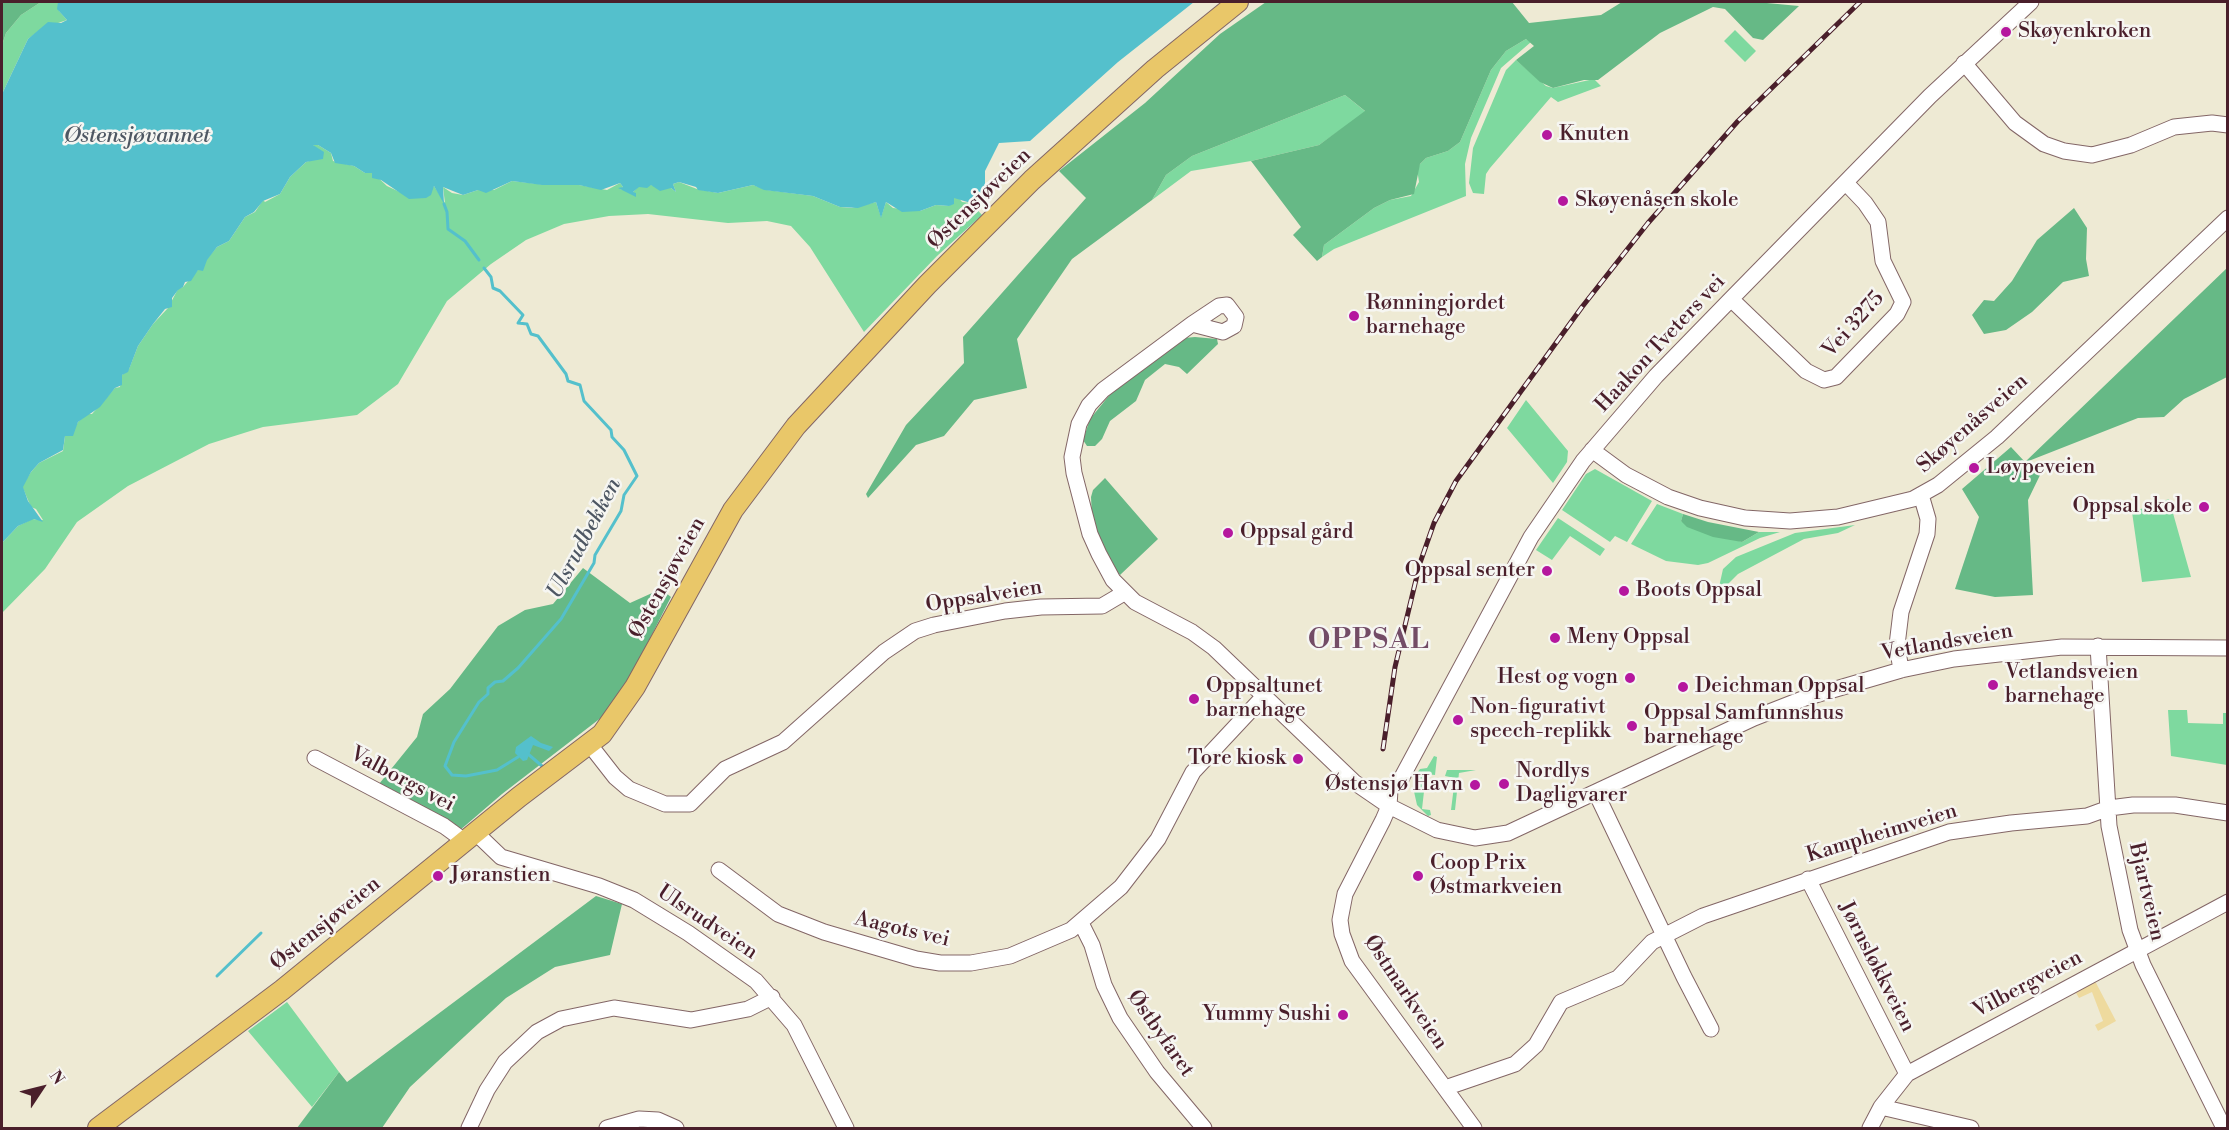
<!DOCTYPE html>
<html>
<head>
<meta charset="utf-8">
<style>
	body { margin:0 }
	#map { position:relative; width:2229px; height:1130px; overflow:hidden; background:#eeead4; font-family:"Libre Bodoni",serif }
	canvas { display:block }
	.frame { position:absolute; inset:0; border:3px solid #4a1f2b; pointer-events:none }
	.north { position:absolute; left:12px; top:1058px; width:60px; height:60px; -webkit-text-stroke:4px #f6f6f2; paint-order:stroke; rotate:55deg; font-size:16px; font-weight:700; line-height:24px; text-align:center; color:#4a1f2b }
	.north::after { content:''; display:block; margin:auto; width:21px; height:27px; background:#4a1f2b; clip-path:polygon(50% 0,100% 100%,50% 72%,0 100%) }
</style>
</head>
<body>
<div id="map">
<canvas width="2229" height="1130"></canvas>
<div class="frame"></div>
<div class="north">N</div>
</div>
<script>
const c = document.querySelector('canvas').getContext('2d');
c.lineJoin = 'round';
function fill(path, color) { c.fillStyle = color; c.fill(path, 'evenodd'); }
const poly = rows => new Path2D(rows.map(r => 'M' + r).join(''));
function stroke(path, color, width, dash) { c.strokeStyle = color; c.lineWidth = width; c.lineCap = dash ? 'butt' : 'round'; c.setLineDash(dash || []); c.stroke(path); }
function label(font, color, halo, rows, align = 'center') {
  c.font = font + ' "Libre Bodoni",serif'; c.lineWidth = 5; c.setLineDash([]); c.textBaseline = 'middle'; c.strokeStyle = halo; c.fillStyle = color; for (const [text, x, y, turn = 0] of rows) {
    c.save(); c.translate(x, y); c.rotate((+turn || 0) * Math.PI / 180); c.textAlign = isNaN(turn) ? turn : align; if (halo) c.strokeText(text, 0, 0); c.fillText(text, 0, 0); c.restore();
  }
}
const green = poly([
	[41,2,58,2,59,11,67,20,43,28,28,39,2,94,2,45,6,33,21,15],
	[1735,30,1756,51,1745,62,1724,41],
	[1526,39,1531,42,1501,68,1471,138,1465,164,1466,196,1334,249,1322,257,1324,245,1374,208,1390,200,1411,196,1419,182,1417,169,1420,164,1426,158,1448,151,1460,142,1491,70,1506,51],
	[1516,60,1546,86,1553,88,1594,79,1601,86,1558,102,1551,97,1490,168,1486,174,1484,194,1473,193,1469,183,1473,148,1506,70],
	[1345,95,1366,112,1319,145,1251,161,1191,171,1152,200,1166,175,1192,156],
	[313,145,318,145,331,153,333,161,354,166,365,173,372,172,387,186,404,194,416,197,427,196,434,186,445,203,443,187,452,193,463,195,478,190,494,190,512,181,547,185,579,185,607,190,620,183,623,187,620,189,633,192,638,187,651,185,671,188,676,192,673,184,679,182,697,189,718,193,753,185,767,190,813,196,840,207,852,208,876,202,881,217,886,202,893,208,920,211,936,205,949,206,953,198,958,197,962,202,971,203,982,215,937,256,864,332,810,247,791,226,767,221,728,223,648,214,609,216,564,224,526,240,491,264,447,301,398,384,357,415,263,427,209,444,128,486,77,522,45,569,2,613,2,543,18,526,32,519,43,520,36,509,31,507,22,486,31,472,39,463,63,451,65,436,72,433,78,422,87,414,92,414,115,388,120,387,122,375,129,369,138,346,153,324,168,308,178,289,183,287,217,247,229,241,245,217,255,212,263,200,265,202,280,194,290,177,306,162,319,158],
	[1526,400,1568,451,1567,462,1553,483,1507,428],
	[1595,469,1652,501,1627,542,1615,536,1610,542,1562,510,1586,474],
	[2169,499,2191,577,2142,582,2132,512],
	[1657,504,1683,514,1681,521,1742,542,1759,532,1780,532,1760,538,1708,563,1698,565,1666,561,1631,544],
	[1558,518,1605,549,1600,556,1570,536,1552,560,1536,550],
	[1855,525,1838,533,1804,539,1738,574,1710,602,1719,587,1723,569,1736,557,1795,533],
	[2168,710,2187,710,2188,723,2223,724,2223,713,2227,713,2227,765,2171,756],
	[1434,756,1437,757,1435,775,1426,774,1422,809,1430,810,1431,815,1428,816,1417,805,1413,787,1417,773,1420,769,1427,768],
	[1447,770,1476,770,1459,773,1455,810,1451,810,1455,778,1445,776],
	[287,1002,339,1072,312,1107,248,1031]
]);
const forest = poly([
	[2,2,41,2,21,15,6,33,2,45],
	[1266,2,1512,2,1529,23,1601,15,1622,2,1756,2,1799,6,1763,40,1753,38,1725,9,1713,7,1660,33,1598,80,1584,80,1553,88,1540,82,1516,60,1534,46,1526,39,1506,51,1491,70,1460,142,1448,151,1426,158,1420,164,1414,194,1390,200,1374,208,1324,245,1322,257,1317,261,1293,235,1301,227,1251,161,1319,145,1365,111,1345,95,1192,156,1166,175,1152,200,1072,259,1017,339,1027,388,974,400,944,436,916,445,868,498,866,494,906,425,964,363,963,337,1086,198,1059,171,1145,103,1220,34],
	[2074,208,2087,228,2086,259,2089,276,2063,282,2032,312,2006,330,1984,334,1972,315,1984,300,1994,301,2012,281,2037,240],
	[2227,268,2227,377,2184,399,2164,417,2138,418,2026,462,2041,473,2028,500,2033,595,1995,597,1955,589,1979,517,1962,489,2011,447,2025,462],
	[1195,337,1217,339,1218,344,1187,374,1179,367,1165,364,1145,380,1136,401,1110,421,1102,439,1095,446,1087,446,1083,440,1090,419,1112,392,1184,338],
	[1105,478,1158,539,1120,575,1108,560,1092,517,1091,497,1093,490],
	[1683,514,1708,522,1759,532,1742,542,1713,537,1687,527,1681,521],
	[583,568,630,603,661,589,671,597,615,707,502,794,459,831,375,789,417,737,423,714,450,689,498,626,525,610,553,604],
	[596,896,622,904,610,955,555,967,506,998,410,1087,382,1128,297,1128,339,1072,347,1082]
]);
const sand = poly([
	[2095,981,2116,1021,2098,1031,2095,1025,2103,1021,2092,992,2079,998,2076,993]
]);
const water = poly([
	[58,2,1194,2,1118,62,1030,141,999,143,985,171,985,190,971,203,954,198,954,204,949,206,936,205,920,211,902,212,886,202,881,218,876,202,858,208,840,207,813,196,764,190,753,185,718,193,698,190,696,187,679,182,673,184,676,192,671,188,660,191,651,185,647,188,639,187,633,192,636,193,636,197,618,188,623,187,620,183,601,190,579,185,542,185,512,181,486,193,478,190,463,195,443,187,444,204,434,186,431,195,426,198,409,199,381,180,372,178,372,173,365,173,354,166,335,163,331,153,318,145,313,145,324,152,323,159,306,162,290,177,280,194,263,201,254,212,245,217,229,241,217,247,207,260,203,271,198,270,191,281,185,282,183,287,178,290,172,298,172,307,165,309,153,324,138,346,128,372,122,375,122,385,115,388,100,407,78,422,73,436,65,436,63,450,39,463,31,472,23,487,28,501,43,522,34,519,18,526,2,543,2,94,28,39,48,22,61,23,67,20,57,9],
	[531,736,541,743,553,747,549,751,533,745,527,760,523,761,515,753,516,747]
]);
const stream = poly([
	[444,204,447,212,448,229,465,241,479,260],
	[484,268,491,277,493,288,500,291,523,315,518,323,527,324,531,334,538,336,566,374,568,381,580,385,584,401,611,430,612,437,624,450,637,476,624,495,621,511,595,555,594,563,561,619,518,668,503,681,495,682,488,688,488,694,479,702,454,742,445,766,452,775,466,776,497,770,518,757],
	[528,754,542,766],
	[217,976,261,933]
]);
const minor = poly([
	[1964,63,2015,123,2044,144,2064,151,2092,155,2131,145,2174,127,2212,123,2228,125],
	[1731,299,1806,371,1824,380,1836,377,1897,314,1903,302,1883,261,1878,222,1865,203,1846,183],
	[1192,324,1223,332,1234,326,1236,317,1227,305,1219,306,1192,324,1103,390,1089,405,1079,424,1072,457,1074,473,1090,534,1099,554,1113,580,1135,602,1192,632,1214,648,1354,782,1389,806,1437,830,1475,838,1508,833,1754,718,1805,698,1901,670,1954,659,2062,647,2228,648],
	[1592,450,1626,475,1668,497,1700,508,1745,518,1790,521,1838,517,1913,499,1938,485,1997,437,2228,218],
	[2098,646,2109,826,2130,930,2143,965,2224,1128],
	[1901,670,1897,645,1901,612,1927,534,1928,519,1921,495],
	[590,745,615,777,629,789,665,804,690,804,725,769,783,742,884,652,915,631,934,625,1005,611,1041,607,1102,606,1124,593],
	[315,758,444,826,466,842],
	[1596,793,1684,977,1711,1029],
	[476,833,501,857,599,886,634,900,688,933,756,981,794,1025,846,1128],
	[719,870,778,914,824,932,916,959,940,963,971,963,1010,956,1071,930,1121,887,1158,839,1193,772,1264,696],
	[1808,879,1907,1074],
	[1081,923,1092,945,1104,985,1120,1018,1157,1072,1204,1128],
	[1445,1088,1515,1064,1536,1045,1561,1002,1618,978,1652,942,1703,916,1949,832,2011,823,2087,816,2109,808,2133,805,2175,805,2228,813],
	[1881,1107,1971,1128],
	[469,1128,487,1090,505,1062,537,1032,561,1019,614,1008,691,1020,748,1009,772,997],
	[607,1128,639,1119,658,1120,676,1128],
	[1474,1128,1352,961,1342,934,1340,920,1345,894,1383,820,1389,806,1390,790,1402,777,1531,537,1583,461,1656,376,1731,299,1930,96,2031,2],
	[1870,1128,1881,1107,1907,1074,2228,902]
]);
const major = poly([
	[98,1128,282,990,519,797,602,734,635,687,733,510,796,426,927,285,1032,180,1155,69,1238,2]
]);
const rail = poly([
	[1383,749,1395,667,1420,563,1434,523,1456,481,1582,307,1648,223,1738,121,1860,2]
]);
const markers = [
	[2006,32,6,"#b5179e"],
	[1547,135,6,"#b5179e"],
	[1563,201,6,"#b5179e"],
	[1354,316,6,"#b5179e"],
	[1974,468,6,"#b5179e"],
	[2204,507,6,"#b5179e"],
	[1228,533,6,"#b5179e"],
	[1547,571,6,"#b5179e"],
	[1624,591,6,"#b5179e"],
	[1555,638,6,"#b5179e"],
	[1630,678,6,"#b5179e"],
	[1993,685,6,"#b5179e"],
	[1683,687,6,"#b5179e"],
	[1194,699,6,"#b5179e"],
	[1458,720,6,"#b5179e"],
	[1632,726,6,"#b5179e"],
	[1298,759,6,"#b5179e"],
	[1504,784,6,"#b5179e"],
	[1475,785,6,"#b5179e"],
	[438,876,6,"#b5179e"],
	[1418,876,6,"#b5179e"],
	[1343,1015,6,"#b5179e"]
];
const poiNames = [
	["Skøyenkroken",2018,32],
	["Knuten",1559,135],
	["Skøyenåsen skole",1575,201],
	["Rønningjordet",1366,304],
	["barnehage",1366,328],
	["Løypeveien",1986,468],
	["Oppsal skole",2192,507,"right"],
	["Oppsal gård",1240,533],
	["Oppsal senter",1535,571,"right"],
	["Boots Oppsal",1636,591],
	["Meny Oppsal",1567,638],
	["Vetlandsveien",2005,673],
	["barnehage",2005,697],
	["Hest og vogn",1618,678,"right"],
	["Oppsaltunet",1206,687],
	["barnehage",1206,711],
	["Deichman Oppsal",1695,687],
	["Non-figurativt",1470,708],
	["speech-replikk",1470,732],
	["Oppsal Samfunnshus",1644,714],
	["barnehage",1644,738],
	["Tore kiosk",1286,759,"right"],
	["Nordlys",1516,772],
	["Dagligvarer",1516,796],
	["Østensjø Havn",1463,785,"right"],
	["Coop Prix",1430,864],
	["Østmarkveien",1430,888],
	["Jøranstien",450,876],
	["Yummy Sushi",1331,1015,"right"]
];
const streetNames = [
	["Østensjøveien",980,199,-44],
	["Vei 3275",1854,325,-48],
	["Haakon Tveters vei",1661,344,-47],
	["Skøyenåsveien",1973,424,-41],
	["Østensjøveien",668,578,-61],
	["Oppsalveien",984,597,-9],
	["Vetlandsveien",1947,643,-10],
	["Valborgs vei",402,780,28],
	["Kampheimveien",1882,834,-17],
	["Bjartveien",2146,892,77],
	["Ulsrudveien",707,923,34],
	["Østensjøveien",326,924,-39],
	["Aagots vei",902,930,13],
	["Jørnsløkkveien",1876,967,63],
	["Vilbergveien",2028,985,-28],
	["Østmarkveien",1405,993,56],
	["Østbyfaret",1160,1034,55]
];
const waterNames = [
	["Østensjøvannet",137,137],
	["Ulsrudbekken",585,539,-62]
];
const districtNames = [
	["OPPSAL",1369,642]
];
fill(green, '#7ed99f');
fill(forest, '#66b986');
fill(sand, '#eeda9e');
fill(water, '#54c0cc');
stroke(stream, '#54c0cc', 3);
stroke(minor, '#836666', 17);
stroke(major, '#836666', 22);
stroke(minor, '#fff', 15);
stroke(major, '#e9c769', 20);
stroke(rail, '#4a1f2b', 5);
stroke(rail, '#f6f6f2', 3, [9]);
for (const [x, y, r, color] of markers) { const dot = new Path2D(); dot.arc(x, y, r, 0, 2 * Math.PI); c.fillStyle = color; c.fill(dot); stroke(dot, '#f6f6f2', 2); }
label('21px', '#4a1f2b', '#f6f6f2', poiNames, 'left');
label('21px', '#4a1f2b', '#f6f6f2', streetNames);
label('italic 22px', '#4e5763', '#f6f6f2', waterNames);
c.letterSpacing = '1.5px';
label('bold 27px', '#734c66', '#f6f6f2', districtNames);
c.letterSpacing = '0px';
</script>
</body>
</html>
